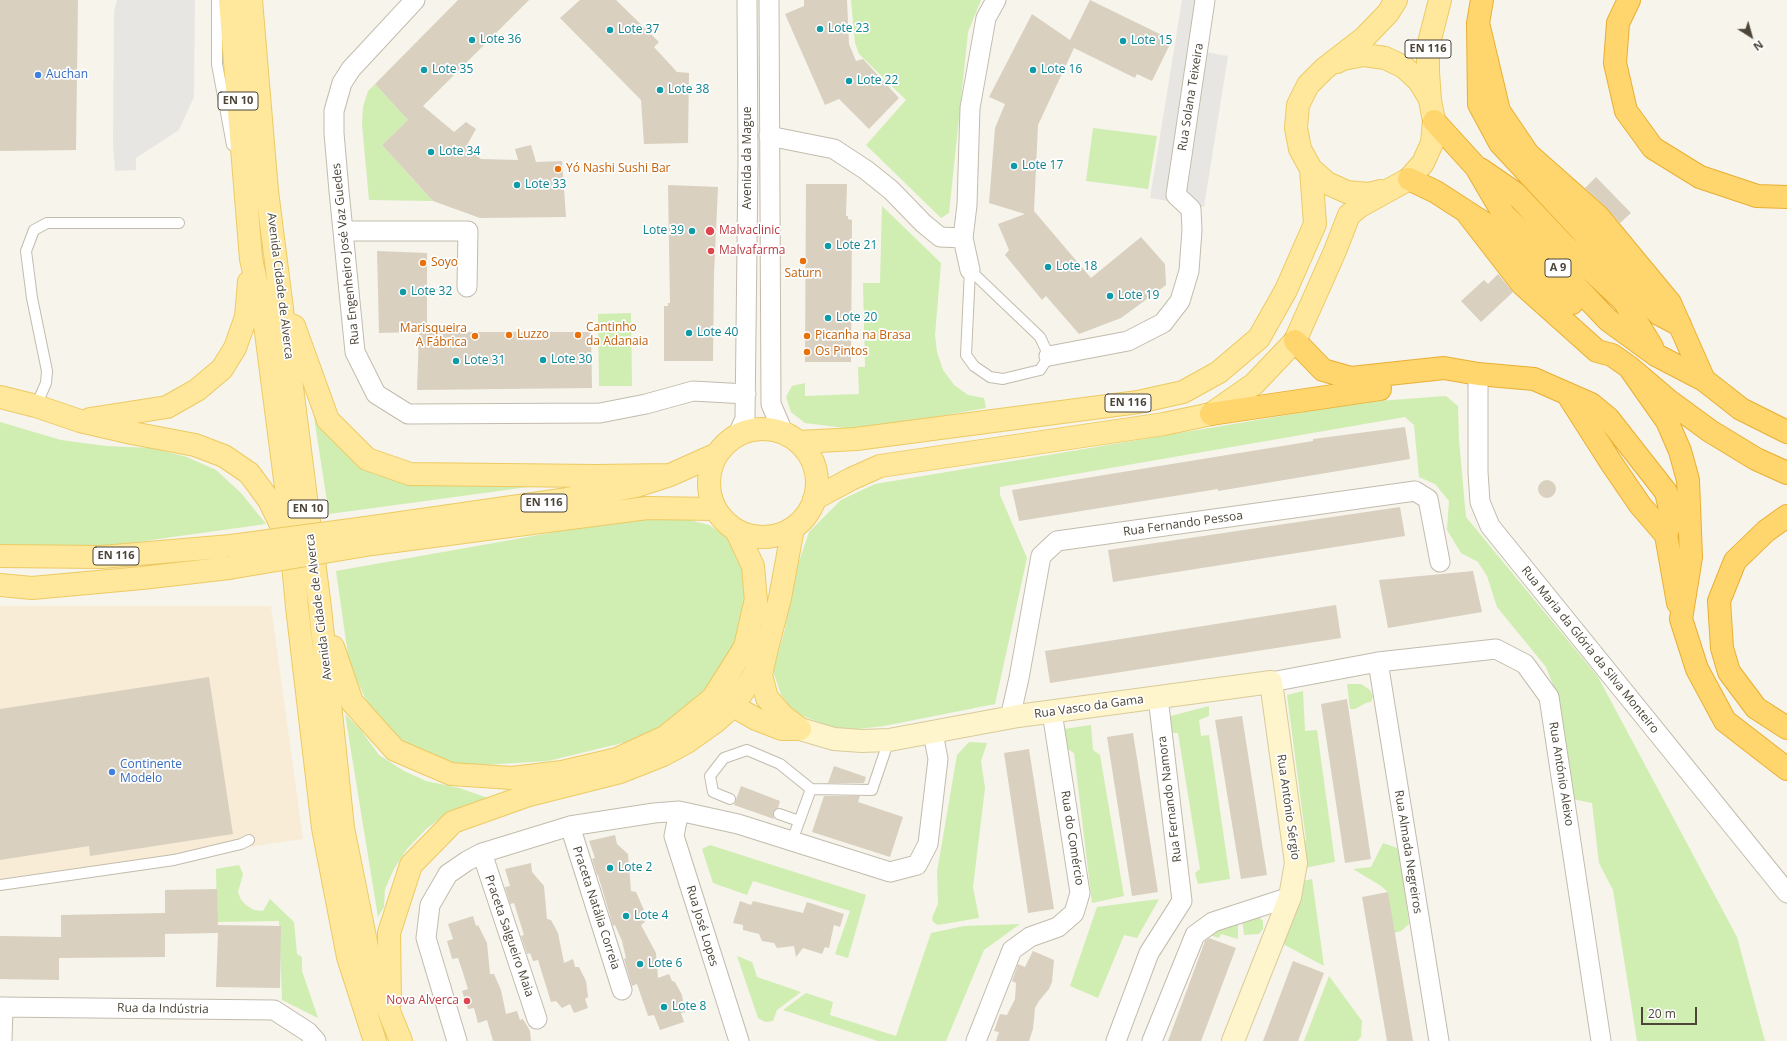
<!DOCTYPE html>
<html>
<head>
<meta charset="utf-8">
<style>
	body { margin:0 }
	#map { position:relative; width:1787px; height:1041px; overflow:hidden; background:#f6f4eb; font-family:"Open Sans",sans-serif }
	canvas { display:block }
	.north { position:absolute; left:1731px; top:16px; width:40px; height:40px; -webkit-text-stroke:3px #fff; paint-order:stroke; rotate:143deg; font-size:11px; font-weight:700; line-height:16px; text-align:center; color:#4c4538 }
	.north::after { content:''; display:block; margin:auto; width:14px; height:18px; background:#4c4538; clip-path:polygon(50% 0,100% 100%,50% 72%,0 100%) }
	.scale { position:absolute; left:1641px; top:1007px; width:56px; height:18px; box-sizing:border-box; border:2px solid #4c4538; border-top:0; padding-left:5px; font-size:12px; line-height:14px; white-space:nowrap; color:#4c4538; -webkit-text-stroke:3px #fff; paint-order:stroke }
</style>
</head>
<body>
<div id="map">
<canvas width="1787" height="1041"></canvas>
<div class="north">N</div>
<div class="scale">20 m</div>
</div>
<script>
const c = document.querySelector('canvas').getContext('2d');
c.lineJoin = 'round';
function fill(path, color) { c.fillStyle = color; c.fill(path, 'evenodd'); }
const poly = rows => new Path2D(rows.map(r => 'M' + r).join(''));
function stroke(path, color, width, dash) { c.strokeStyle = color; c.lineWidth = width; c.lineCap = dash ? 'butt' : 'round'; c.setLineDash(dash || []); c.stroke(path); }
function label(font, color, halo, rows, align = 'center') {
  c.font = font + ' "Open Sans",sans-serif'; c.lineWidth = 3.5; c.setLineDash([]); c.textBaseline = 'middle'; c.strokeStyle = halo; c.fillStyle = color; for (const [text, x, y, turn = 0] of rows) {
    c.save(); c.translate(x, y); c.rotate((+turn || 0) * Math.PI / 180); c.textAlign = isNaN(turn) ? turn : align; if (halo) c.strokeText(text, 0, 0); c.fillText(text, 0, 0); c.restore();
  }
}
const commercial = poly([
	[0,606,271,606,303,839,0,883]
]);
const green = poly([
	[851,0,981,0,968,32,949,213,941,218,866,145,906,100,859,54,855,43],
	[375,84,408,120,382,145,433,201,369,200,362,124,363,107,368,91],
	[1093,128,1157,136,1148,189,1086,181],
	[882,206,941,263,935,335,937,352,943,370,954,385,968,395,984,398,986,408,861,430,805,423,791,412,786,397,792,386,805,383,805,396,859,394,858,367,865,367,863,283,880,283],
	[631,313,632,386,599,386,598,314],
	[1446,396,1458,406,1459,440,1466,517,1598,677,1737,937,1765,1041,1637,1041,1613,890,1599,863,1592,803,1572,799,1555,690,1546,667,1497,607,1487,576,1478,562,1461,553,1447,530,1449,501,1435,484,1419,477,1414,425,1405,417,1000,487,1000,495,1027,558,995,704,884,726,849,730,828,726,795,713,781,695,773,671,785,629,794,576,809,532,841,500,875,484,1365,402],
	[313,411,334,440,364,468,376,475,410,483,543,485,329,514],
	[0,422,61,440,106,446,151,448,187,457,216,470,241,493,266,524,94,548,0,544],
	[678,517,709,525,736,543,746,574,746,612,736,649,708,687,674,719,643,738,548,761,467,766,436,759,406,746,384,724,365,698,349,662,336,571,629,519],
	[1347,684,1361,684,1370,690,1373,696,1371,702,1366,703,1355,709,1350,709],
	[1303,691,1305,731,1317,730,1335,862,1304,868,1300,851,1306,840,1287,695],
	[1209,706,1209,716,1199,720,1201,736,1209,735,1230,879,1198,884,1195,873,1200,869,1178,733,1170,733,1167,717],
	[345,714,360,729,379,755,404,771,426,781,459,788,488,798,449,812,426,829,407,849,394,869,385,889,384,907,378,917],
	[1091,725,1093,750,1100,755,1124,896,1092,903,1074,753,1066,748,1061,734,1064,729],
	[969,742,987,743,981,761,985,788,973,887,979,918,938,925,933,922,932,918,938,904,937,872,957,755],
	[1383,843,1397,848,1400,854,1409,924,1401,931,1394,933,1388,892,1381,886,1353,869,1371,867],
	[710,845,866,895,848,958,835,954,850,911,753,881,747,895,713,883,702,849],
	[239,865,243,874,238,892,241,900,246,905,254,910,263,911,270,899,294,922,297,954,302,957,302,971,318,1018,282,1000,279,921,217,922,216,869],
	[1312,879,1324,966,1283,944,1303,889,1303,881],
	[1159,899,1137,938,1124,935,1098,998,1070,986,1097,907],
	[1258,916,1263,921,1263,929,1259,934,1244,935,1242,918],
	[1238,921,1238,939,1221,934,1219,938,1209,935,1210,931],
	[1020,924,984,950,946,1041,878,1041,783,1010,806,993,833,1002,830,1015,896,1036,931,933,964,926],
	[737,956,752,962,757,977,801,992,777,1010,773,1021,765,1022,758,1018],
	[1329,976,1362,1021,1361,1037,1357,1041,1304,1041]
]);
const parking = poly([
	[117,0,195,0,194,97,179,130,136,158,136,170,115,171,113,142,114,11],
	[1182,0,1214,0,1205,52,1228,56,1204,207,1150,198]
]);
const building = poly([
	[0,0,78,0,76,150,0,151],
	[458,0,529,0,423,106,454,132,466,122,476,129,467,145,481,159,518,160,515,149,531,145,536,162,562,161,566,217,480,218,433,201,382,145,408,120,375,84],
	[580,0,616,0,659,42,654,47,677,72,689,73,688,143,644,144,641,100,560,18],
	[804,0,847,0,849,44,856,61,863,59,899,98,869,129,839,99,825,105,785,14,804,6],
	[1090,0,1172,40,1152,81,1137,74,1135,78,1074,48,1038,125,1034,211,1091,278,1141,237,1165,264,1166,285,1121,318,1079,334,1046,296,1042,300,1005,255,1009,250,998,224,1025,214,989,203,995,128,1005,104,989,97,1032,14,1070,40],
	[1596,177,1631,213,1620,223,1606,207,1585,188],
	[806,184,847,184,846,216,848,216,848,219,852,220,851,362,805,362],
	[668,185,718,187,714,274,713,361,664,361,664,306,668,306,668,303,670,303],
	[377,251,427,253,427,331,423,332,591,332,592,388,417,390,419,332,379,333],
	[1498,274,1513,292,1481,322,1461,301,1484,280,1488,284],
	[1405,427,1410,459,1218,491,1218,489,1019,521,1012,490,1313,441,1313,439],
	'1538 489a9 9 0 1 1 18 0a9 9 0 1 1-18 0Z',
	[1400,507,1405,536,1113,582,1108,550],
	[1473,571,1482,612,1388,628,1379,580],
	[1336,605,1341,638,1050,683,1045,651],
	[209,677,233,834,90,856,89,846,0,860,0,709],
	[1347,699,1371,859,1345,863,1321,704],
	[1242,716,1267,875,1241,879,1215,720],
	[1133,733,1158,892,1132,896,1107,737],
	[1029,749,1054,909,1028,913,1004,753],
	[834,766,866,777,864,783,828,783],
	[741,786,780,801,778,808,773,812,774,819,734,805],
	[824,796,860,796,858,802,903,817,890,857,812,832],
	[615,835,617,844,628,854,631,891,636,892,644,910,645,922,641,925,656,953,658,978,669,974,672,981,675,982,682,995,685,1012,681,1013,684,1022,660,1030,654,1015,648,1016,637,984,632,986,624,959,626,958,622,941,615,925,613,926,598,875,597,875,592,859,595,858,589,841],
	[531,863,532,872,544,886,547,919,551,920,558,933,564,963,573,959,575,967,579,967,586,981,588,997,585,999,588,1008,574,1013,570,1004,562,1008,556,1001,551,1002,538,960,533,961,530,953,527,954,521,936,524,935,514,903,510,904,505,887,510,886,505,869],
	[217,889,218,927,218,925,281,926,280,988,216,987,218,933,165,934,165,957,59,958,59,980,0,979,0,936,61,937,61,915,165,913,165,890],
	[1388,892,1413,1041,1387,1041,1362,897],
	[740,901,751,905,753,901,803,913,807,902,844,914,840,927,834,925,829,948,825,947,822,954,803,948,796,957,794,946,777,948,774,943,762,941,759,934,743,930,743,925,733,923],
	[473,916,476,926,478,925,487,943,490,974,494,974,501,990,506,1014,517,1011,520,1020,523,1019,530,1031,531,1041,493,1041,487,1020,478,1023,474,1008,468,1009,462,991,468,989,463,973,458,958,452,959,447,941,453,939,448,924],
	[1209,938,1236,948,1201,1041,1168,1041,1205,941],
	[1033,951,1054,960,1052,982,1049,989,1039,1001,1035,1008,1033,1029,1029,1041,996,1041,999,1032,994,1031,1000,1014,1007,1015,1015,999,1016,983,1012,981,1018,964,1025,967],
	[1293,961,1324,973,1298,1041,1263,1041]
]);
const lane = poly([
	[217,0,217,64,232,145],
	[970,270,1040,337,1049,356,1040,370,1003,379,990,377,974,366,966,355,970,270],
	[36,406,46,383,47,371,32,298,26,251,34,230,47,223,179,223],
	[730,799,713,792,710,776,724,758,747,750,780,764,811,789],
	[779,814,799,821],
	[792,841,811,789,872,790,889,740],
	[0,885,174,860,241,844,249,840]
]);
const street = poly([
	[415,0,351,69,342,83,334,111,334,133,339,191,355,352,376,394,408,414,600,413,646,404,693,391,746,394],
	[769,0,771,404,783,432],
	[769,136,834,149,866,170,891,190,923,223,940,237,963,238],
	[343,231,468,231,467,287],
	[970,270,963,238,967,205,970,108,986,18,996,0],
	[1049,356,1128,341,1163,323,1180,301,1189,271,1192,230,1191,209,1176,195,1205,0],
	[1478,374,1478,472,1480,502,1490,526,1787,893],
	[738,434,745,419,748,159,747,0],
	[1378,662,1439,1041],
	[1271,682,1378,662,1496,649,1525,664,1549,697,1601,1041],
	[1010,718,1019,678,1041,556,1057,541,1415,491,1428,499,1440,562],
	[679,811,674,836,739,1041],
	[570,826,622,990],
	[482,853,537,1019],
	[0,1007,274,1010,308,1032,316,1041],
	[2,1041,3,1007],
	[457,1041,426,938,430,905,448,874,467,861,482,853,570,826,654,813,679,811,738,824,890,872,917,865,928,844,938,759,933,733],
	[976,1041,1012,950,1030,937,1058,927,1074,913,1080,893,1052,712],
	[1116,1041,1149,953,1182,901,1158,697],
	[1152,1041,1195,935,1213,922,1290,897]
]);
const secondary = poly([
	[800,729,834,739,862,741,889,740,1018,716,1271,682,1296,863,1290,897,1233,1041]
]);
const primary = poly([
	[230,0,251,259,264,317,286,487,297,607,323,828,348,957,375,1041],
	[251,0,267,191,320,608,343,828,371,967,401,1041],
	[1337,62,1343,59,1364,55,1385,58,1404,67,1419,81,1430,99],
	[1381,191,1369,194,1347,192,1327,183,1311,169,1300,149,1296,128,1298,105,1308,85,1324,69,1364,38,1388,13,1396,0],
	[294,326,328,420,367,459,410,474,596,476,670,475],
	[0,397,36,406,80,421,132,433,195,445,224,456,249,473,269,500,281,525,283,533],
	[90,419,167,407,197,390,222,369,235,348,246,317,249,282],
	'709 483a54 54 0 1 1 108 0a54 54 0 1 1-108 0Z',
	[799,442,856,439,1138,402,1183,392,1219,372,1259,338,1286,290,1315,224,1311,169],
	[814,499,851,479,880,466,1164,424,1211,414,1254,384,1295,341,1335,251,1349,215,1360,206,1409,179,1423,163,1432,143,1434,121,1430,100,1428,72,1428,47,1440,0],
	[366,528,561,500,636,486,670,475,717,454],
	[793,528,780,598,767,648,761,675,767,698,783,716,800,729],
	[736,530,753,566,757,614],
	[372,544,647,508,715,509],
	[0,556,102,557,231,546],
	[0,585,32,588,142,578,229,568],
	[333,647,352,702,395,750,451,774,512,778,562,772,617,759,665,737,713,698,745,647,756,599],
	[733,706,756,719,782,729,798,729],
	[390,1002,389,933,411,865,453,822,529,795,620,772,663,755,687,742,715,722,733,706,754,675,767,648]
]);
const highway = poly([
	[1482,0,1478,23,1479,104,1500,143,1659,314,1680,325],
	[1629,0,1618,23,1615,63,1626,111,1653,148,1700,177,1757,196,1787,197],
	[1478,23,1499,111,1528,154,1598,216,1670,303,1704,380],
	[1434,121,1476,167,1504,215,1548,257,1608,320,1656,355,1704,380,1741,409,1787,432],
	[1480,169,1515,193,1564,245,1624,301,1652,347],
	[1409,179,1436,192,1504,236,1572,303],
	[1467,213,1522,284,1597,351,1612,355,1629,367,1669,401,1710,431,1756,459,1787,473],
	[1295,341,1323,370,1351,378,1444,368,1478,374,1534,379,1591,404,1608,418,1666,492,1672,518,1666,535],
	[1629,367,1667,421,1680,451,1688,480,1691,557,1681,619,1697,669,1725,721,1787,769],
	[1568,395,1612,464,1640,505,1666,535,1678,603],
	[1211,414,1380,389],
	[1787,516,1766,531,1735,561,1719,601,1722,648,1729,672,1756,708,1787,728]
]);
const primaryBridge = poly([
	[231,546,366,528],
	[229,568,372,544]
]);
const markers = [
	[820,29,4,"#0f9aa8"],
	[610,30,4,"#0f9aa8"],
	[472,40,4,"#0f9aa8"],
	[1123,41,4,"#0f9aa8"],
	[424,70,4,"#0f9aa8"],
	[1033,70,4,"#0f9aa8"],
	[38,75,4,"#3f7fe0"],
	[849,81,4,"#0f9aa8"],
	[660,90,4,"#0f9aa8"],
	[431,152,4,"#0f9aa8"],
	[1014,166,4,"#0f9aa8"],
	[558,169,4,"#e8710a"],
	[517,185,4,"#0f9aa8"],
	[692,231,4,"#0f9aa8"],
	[710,231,5,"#e0444e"],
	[828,246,4,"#0f9aa8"],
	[711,251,4,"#e0444e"],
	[803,261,4,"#e8710a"],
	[423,263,4,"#e8710a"],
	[1048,267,4,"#0f9aa8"],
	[403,292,4,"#0f9aa8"],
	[1110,296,4,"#0f9aa8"],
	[828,318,4,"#0f9aa8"],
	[689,333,4,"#0f9aa8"],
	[509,335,4,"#e8710a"],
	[578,335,4,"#e8710a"],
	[475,336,4,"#e8710a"],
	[807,336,4,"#e8710a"],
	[807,352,4,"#e8710a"],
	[543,360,4,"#0f9aa8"],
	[456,361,4,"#0f9aa8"],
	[112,772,4,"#3f7fe0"],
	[610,868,4,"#0f9aa8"],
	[626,916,4,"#0f9aa8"],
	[640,964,4,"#0f9aa8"],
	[467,1001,4,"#e0444e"],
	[664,1007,4,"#0f9aa8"]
];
const shields = [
	[1428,49,46],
	[238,101,40],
	[1558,268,26],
	[1128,403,46],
	[544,503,46],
	[308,509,40],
	[116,556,46]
];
const shieldNames = [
	["EN 116",1428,49],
	["EN 10",238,101],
	["A 9",1558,268],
	["EN 116",1128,403],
	["EN 116",544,503],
	["EN 10",308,509],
	["EN 116",116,556]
];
const cultureNames = [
	["Lote 23",828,29],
	["Lote 37",618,30],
	["Lote 36",480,40],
	["Lote 15",1131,41],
	["Lote 35",432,70],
	["Lote 16",1041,70],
	["Lote 22",857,81],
	["Lote 38",668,90],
	["Lote 34",439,152],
	["Lote 17",1022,166],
	["Lote 33",525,185],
	["Lote 39",684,231,"right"],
	["Lote 21",836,246],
	["Lote 18",1056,267],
	["Lote 32",411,292],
	["Lote 19",1118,296],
	["Lote 20",836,318],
	["Lote 40",697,333],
	["Lote 30",551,360],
	["Lote 31",464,361],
	["Lote 2",618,868],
	["Lote 4",634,916],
	["Lote 6",648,964],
	["Lote 8",672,1007]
];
const shopNames = [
	["Auchan",46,75],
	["Continente",120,765],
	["Modelo",120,779]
];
const streetNames = [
	["Rua Solana Teixeira",1191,97,-81],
	["Avenida da Mague",748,158,-90],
	["Rua Engenheiro José Vaz Guedes",346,254,-96],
	["Avenida Cidade de Alverca",280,286,83],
	["Rua Fernando Pessoa",1183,524,-8],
	["Avenida Cidade de Alverca",319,607,-97],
	["Rua Maria da Glória da Silva Monteiro",1590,650,51],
	["Rua Vasco da Gama",1089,707,-8],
	["Rua António Aleixo",1561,774,81],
	["Rua Fernando Namora",1170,799,-97],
	["Rua António Sérgio",1288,807,82],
	["Rua do Comércio",1072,838,81],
	["Rua Almada Negreiros",1408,852,81],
	["Praceta Natália Correia",596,908,72],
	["Rua José Lopes",702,926,73],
	["Praceta Salgueiro Maia",509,936,71],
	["Rua da Indústria",163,1009,1]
];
const foodNames = [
	["Yó Nashi Sushi Bar",566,169],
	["Soyo",431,263],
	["Saturn",803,274,"center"],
	["Cantinho",586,328],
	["da Adanaia",586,342],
	["Marisqueira",467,329,"right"],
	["A Fábrica",467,343,"right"],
	["Luzzo",517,335],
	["Picanha na Brasa",815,336],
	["Os Pintos",815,352]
];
const healthNames = [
	["Malvaclinic",719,231],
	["Malvafarma",719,251],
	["Nova Alverca",459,1001,"right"]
];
fill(commercial, '#f9ecd6');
fill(green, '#d0edb2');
fill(parking, '#e8e6e3');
fill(building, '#d9d0c0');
stroke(lane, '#c3bcad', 12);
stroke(street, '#c3bcad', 21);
stroke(secondary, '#d9cb99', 24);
stroke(primary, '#edca63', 24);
stroke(highway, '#e9af33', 24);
stroke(lane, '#fff', 10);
stroke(street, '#fff', 19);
stroke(secondary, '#fff5cd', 22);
stroke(primary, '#ffe89c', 22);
stroke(highway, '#ffd66e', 22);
stroke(primaryBridge, '#edca63', 24, []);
stroke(primaryBridge, '#ffe89c', 22);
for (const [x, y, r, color] of markers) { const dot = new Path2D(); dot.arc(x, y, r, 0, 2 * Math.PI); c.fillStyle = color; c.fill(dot); stroke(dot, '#fff', 1.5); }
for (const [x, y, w] of shields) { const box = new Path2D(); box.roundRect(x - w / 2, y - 9, w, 18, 3); c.fillStyle = '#fff'; c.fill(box); stroke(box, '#4c4538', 1); }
label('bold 11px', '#4c4538', null, shieldNames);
label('12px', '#0d838f', '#fff', cultureNames, 'left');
label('12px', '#366cbe', '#fff', shopNames, 'left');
label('12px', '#4c4538', '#fff', streetNames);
label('12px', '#c56008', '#fff', foodNames, 'left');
label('12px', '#be3a42', '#fff', healthNames, 'left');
</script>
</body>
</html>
